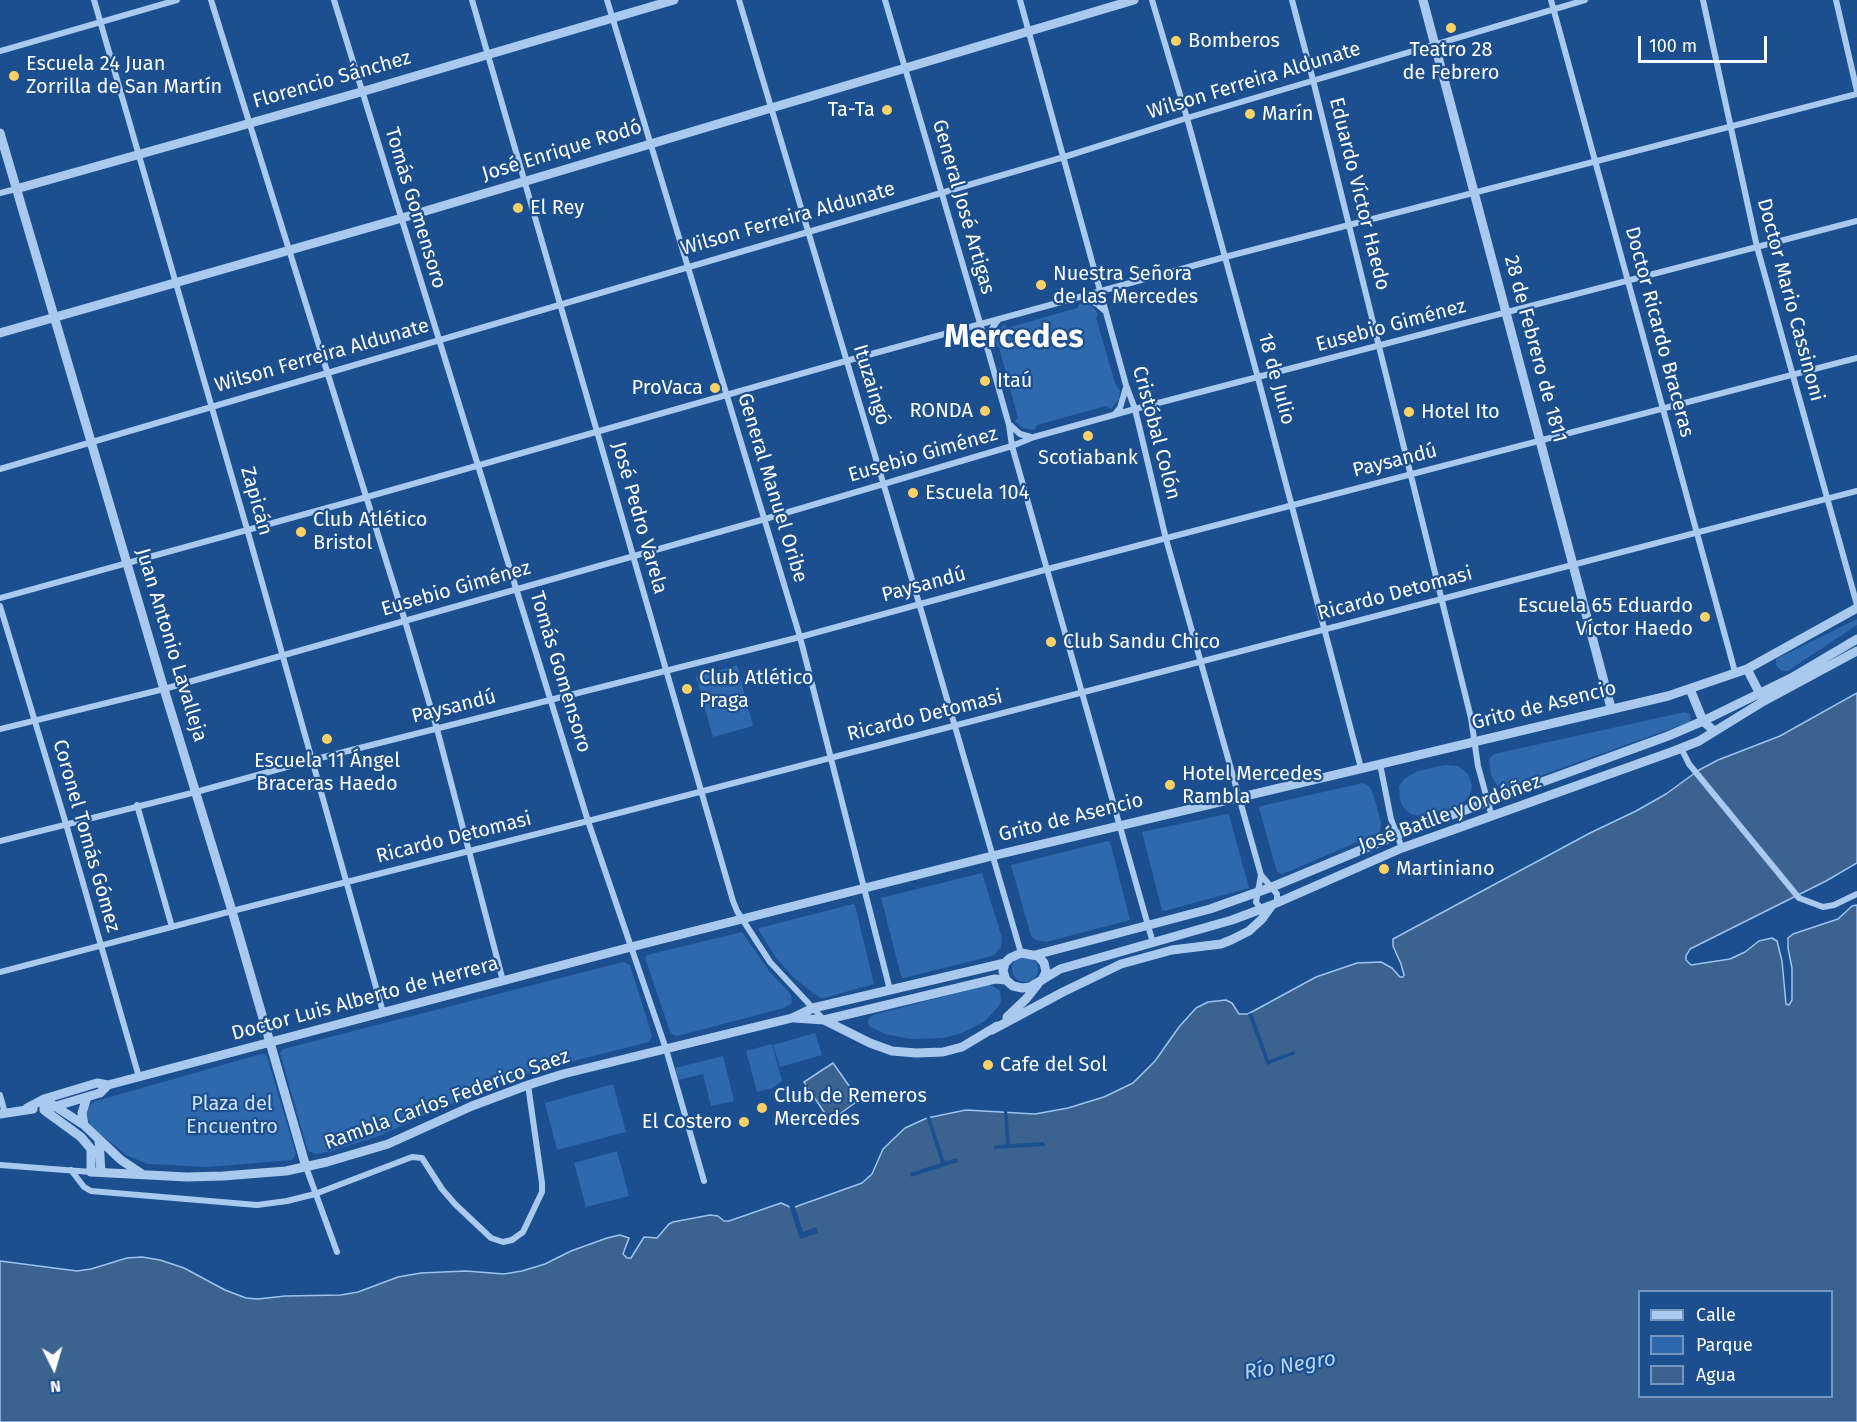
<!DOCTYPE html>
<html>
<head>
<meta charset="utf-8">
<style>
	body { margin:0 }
	#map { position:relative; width:1857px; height:1422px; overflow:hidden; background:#1b4f8f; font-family:"Fira Sans",sans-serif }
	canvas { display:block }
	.legend { position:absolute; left:1638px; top:1290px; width:195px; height:108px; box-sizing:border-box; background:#1b4f8f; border:2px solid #7695bc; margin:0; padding:8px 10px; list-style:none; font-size:18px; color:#fff }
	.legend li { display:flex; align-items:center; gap:12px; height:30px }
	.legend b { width:30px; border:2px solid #7695bc }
	.north { position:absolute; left:24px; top:1338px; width:60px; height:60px; -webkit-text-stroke:4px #1b4f8f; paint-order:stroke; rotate:175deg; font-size:16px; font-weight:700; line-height:24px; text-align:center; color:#fff }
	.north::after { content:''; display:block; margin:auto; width:21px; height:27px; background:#fff; clip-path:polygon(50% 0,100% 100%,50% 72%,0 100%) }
	.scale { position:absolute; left:1638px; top:36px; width:129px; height:27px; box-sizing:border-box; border:3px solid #fff; border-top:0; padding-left:8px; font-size:18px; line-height:21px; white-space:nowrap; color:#fff; -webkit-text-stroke:4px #1b4f8f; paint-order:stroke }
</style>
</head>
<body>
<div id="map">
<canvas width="1857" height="1422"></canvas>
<ul class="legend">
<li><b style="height:8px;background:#a9c9ee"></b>Calle</li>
<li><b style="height:16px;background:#2e69ad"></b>Parque</li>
<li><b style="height:16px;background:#3c6290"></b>Agua</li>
</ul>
<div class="north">N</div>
<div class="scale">100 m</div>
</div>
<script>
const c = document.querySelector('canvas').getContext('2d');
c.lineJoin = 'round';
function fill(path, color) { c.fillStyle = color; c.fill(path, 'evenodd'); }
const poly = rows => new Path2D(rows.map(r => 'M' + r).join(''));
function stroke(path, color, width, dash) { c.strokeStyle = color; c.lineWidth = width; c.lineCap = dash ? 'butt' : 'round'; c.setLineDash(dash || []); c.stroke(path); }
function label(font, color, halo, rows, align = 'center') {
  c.font = font + ' "Fira Sans",sans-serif'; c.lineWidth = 4.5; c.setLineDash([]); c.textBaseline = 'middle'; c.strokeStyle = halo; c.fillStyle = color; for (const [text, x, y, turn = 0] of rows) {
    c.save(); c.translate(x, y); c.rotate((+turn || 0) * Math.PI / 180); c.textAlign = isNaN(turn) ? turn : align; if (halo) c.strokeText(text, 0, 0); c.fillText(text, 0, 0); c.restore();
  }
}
const green = poly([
	[1080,303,1088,304,1094,308,1098,314,1096,318,1116,386,1120,390,1119,399,1111,409,1106,406,1037,425,1034,430,1023,428,1015,421,1018,418,999,347,994,345,995,334,999,328,1005,325,1007,328,1077,308],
	[1857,619,1857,625,1788,671,1782,671,1776,665,1776,659],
	[737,665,753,726,713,737,696,677],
	[1685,712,1690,714,1691,720,1689,722,1504,789,1501,789,1496,784,1491,775,1489,759,1494,754],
	[1445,765,1458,766,1468,774,1472,786,1471,792,1465,801,1458,806,1425,816,1413,815,1408,812,1403,807,1400,800,1399,786,1404,779,1418,771],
	[1363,783,1370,787,1374,797,1381,822,1380,832,1283,874,1277,872,1259,808,1261,806],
	[1227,814,1229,815,1249,888,1164,911,1162,910,1142,832],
	[1108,841,1110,842,1130,920,1046,942,1036,940,1031,936,1011,865],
	[982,873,1002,938,1001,947,994,955,988,957,903,978,901,976,881,898],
	[853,904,855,905,874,984,824,998,820,998,794,978,776,958,758,929,759,928],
	[742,932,770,972,787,990,791,995,792,1003,784,1008,677,1036,671,1034,645,958,647,955],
	'1012 969a13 13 0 1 1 26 0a13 13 0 1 1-26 0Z',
	[623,962,630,965,652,1036,649,1042,542,1069,480,1091,376,1137,332,1151,316,1154,308,1151,280,1053,283,1049],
	[987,985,993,986,1000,991,1001,1001,999,1006,985,1021,962,1033,943,1038,911,1039,885,1034,869,1026,868,1020,873,1015],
	[815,1033,822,1055,780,1067,773,1045],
	[772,1044,782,1081,772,1088,757,1092,746,1051],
	[261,1054,265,1054,267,1057,296,1154,292,1160,208,1167,148,1164,126,1155,99,1133,91,1125,86,1116,87,1107,96,1101],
	[723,1056,734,1101,711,1106,703,1074,678,1080,675,1068],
	[613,1084,626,1132,557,1150,545,1103],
	[617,1151,629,1196,586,1207,574,1163]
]);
const water = poly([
	[1857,693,1857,863,1826,881,1690,949,1686,956,1686,960,1691,965,1730,959,1745,952,1759,941,1772,938,1777,941,1782,961,1786,1004,1789,1005,1792,1000,1792,968,1788,948,1788,938,1793,934,1838,919,1852,906,1857,905,1857,1422,0,1422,0,1261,77,1271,91,1269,127,1258,142,1257,160,1260,184,1268,225,1290,246,1298,258,1299,285,1296,341,1295,358,1292,398,1277,421,1273,466,1271,504,1274,522,1271,545,1264,571,1251,607,1238,620,1235,629,1238,623,1254,627,1258,631,1258,644,1237,657,1238,669,1224,673,1222,710,1215,718,1216,724,1221,729,1221,781,1203,790,1207,795,1207,862,1183,872,1174,883,1149,905,1128,927,1118,966,1110,1035,1114,1068,1108,1104,1097,1133,1083,1155,1061,1179,1027,1196,1008,1208,1002,1226,1000,1232,1003,1239,1014,1248,1014,1316,977,1357,963,1381,962,1392,968,1400,977,1403,977,1404,975,1401,964,1393,946,1393,939,1590,833,1636,811,1666,794,1699,770,1718,760,1780,736,1857,693],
	[1640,1292,1832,1292,1832,1396,1640,1396,1640,1292],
	[833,1063,859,1100,830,1121,804,1082,833,1063]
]);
const pier = poly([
	[1252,1013,1269,1060,1294,1051,1295,1054,1267,1065,1248,1014],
	[1004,1109,1007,1109,1010,1144,1044,1142,1045,1146,994,1149,994,1146,1006,1144],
	[929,1114,945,1162,957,1158,958,1162,911,1177,910,1173,941,1163,926,1116],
	[788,1202,794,1204,803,1232,816,1227,818,1233,800,1239]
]);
const minor = poly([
	[94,0,247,529,383,1012],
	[211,0,405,621,437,729,503,981],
	[334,0,588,821,666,1049,704,1181],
	[472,0,733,901,737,911,770,962,824,1020],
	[607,0,800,637,890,990],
	[739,0,919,603,1021,953],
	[885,0,987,347,1009,425,1012,446,1153,943],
	[1020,0,1126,385,1135,409,1166,539,1261,875,1277,894,1277,902],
	[1152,0,1187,118,1258,378,1361,768],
	[1292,0,1313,80,1471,718,1478,766,1492,817],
	[1551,0,1735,672],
	[1703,0,1757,247,1857,605],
	[1836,0,1857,91],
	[0,51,177,0],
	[0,193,16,189],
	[1081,297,1097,304,1105,311],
	[987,343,989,333,998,320],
	[1114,415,1120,408,1126,387],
	[1010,425,1020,434,1031,437],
	[0,469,1064,157,1187,118,1585,0],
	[0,598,367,497,846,361,1225,257,1857,94],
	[0,606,66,824,139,1077],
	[0,729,164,689,765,519,1012,446,1034,437,1135,409,1857,221],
	[1681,748,1689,764,1799,898,1823,907,1834,905,1857,894],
	[1380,764,1391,819,1402,848],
	[137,805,172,927],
	[0,841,196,792,312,760,800,637,1048,569,1857,358],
	[1261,875,1256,902,1261,909],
	[0,972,232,911,588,821,1857,491],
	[0,1095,5,1113],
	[0,1165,91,1172],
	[306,1167,337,1252],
	[71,1170,84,1187,91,1191,257,1205,287,1201,315,1194,412,1157,422,1158,442,1189,455,1204,491,1238,503,1242,512,1240,523,1232,542,1192,542,1183,528,1085]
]);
const tertiary = poly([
	[1423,0,1611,708],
	[0,133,164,689,232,911,306,1167],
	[16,189,361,92,674,0],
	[0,333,402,218,1134,0],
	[1747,669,1761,696],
	[1690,689,1703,721,1714,731],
	[1021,953,1038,956,1044,963,1046,972,1042,980,1030,987,1022,988,1013,986,1006,980,1003,971,1005,963,1010,958,1021,953],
	[1035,955,1210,909,1272,887,1397,835,1668,736,1703,721,1791,678,1857,639],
	[1042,980,1060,969,1232,920,1272,905,1402,848,1674,751,1699,741,1764,701,1857,651],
	[1007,1017,1026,999,1038,984],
	[795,1018,824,1020,995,979,1006,980],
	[824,1020,870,1043,892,1051,916,1053,943,1052,962,1047,997,1026],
	[992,1030,1063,992,1121,964,1172,950,1221,944,1231,940,1249,931,1262,919,1272,905],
	[44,1099,44,1110,81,1137,91,1149,91,1172,187,1177,223,1176,286,1171,327,1162,388,1144,472,1106,528,1085,563,1074,792,1018,813,1008,1005,963],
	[44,1099,84,1125,121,1160,142,1174],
	[53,1107,100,1093,108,1085],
	[27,1108,44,1099,97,1083,108,1085,631,947,992,856,1668,696,1747,669,1857,608],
	[0,1114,33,1109],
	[84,1125,82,1113,87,1097],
	[99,1140,101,1172]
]);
const markers = [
	[1451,28,6,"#ffd166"],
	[1176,41,6,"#ffd166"],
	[14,76,6,"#ffd166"],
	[887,110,6,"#ffd166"],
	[1250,114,6,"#ffd166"],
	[518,208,6,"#ffd166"],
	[1041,285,6,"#ffd166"],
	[985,381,6,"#ffd166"],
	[715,388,6,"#ffd166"],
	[985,411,6,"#ffd166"],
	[1409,412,6,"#ffd166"],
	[1088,436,6,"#ffd166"],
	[913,493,6,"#ffd166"],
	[301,532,6,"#ffd166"],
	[1705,617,6,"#ffd166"],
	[1051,642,6,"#ffd166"],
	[687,689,6,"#ffd166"],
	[327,739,6,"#ffd166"],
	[1170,785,6,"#ffd166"],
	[1384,869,6,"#ffd166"],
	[988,1065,6,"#ffd166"],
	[762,1108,6,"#ffd166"],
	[744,1122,6,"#ffd166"]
];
const poiNames = [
	["Bomberos",1188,41],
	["Teatro 28",1451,50,"center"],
	["de Febrero",1451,73,"center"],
	["Escuela 24 Juan",26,64],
	["Zorrilla de San Martín",26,87],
	["Ta-Ta",875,110,"right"],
	["Marín",1262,114],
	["El Rey",530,208],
	["Nuestra Señora",1053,274],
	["de las Mercedes",1053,297],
	["Itaú",997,381],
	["ProVaca",703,388,"right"],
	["RONDA",973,411,"right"],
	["Hotel Ito",1421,412],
	["Scotiabank",1088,458,"center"],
	["Escuela 104",925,493],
	["Club Atlético",313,520],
	["Bristol",313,543],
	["Escuela 65 Eduardo",1693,606,"right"],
	["Víctor Haedo",1693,629,"right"],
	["Club Sandu Chico",1063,642],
	["Club Atlético",699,678],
	["Praga",699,701],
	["Escuela 11 Ángel",327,761,"center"],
	["Braceras Haedo",327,784,"center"],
	["Hotel Mercedes",1182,774],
	["Rambla",1182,797],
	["Martiniano",1396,869],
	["Cafe del Sol",1000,1065],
	["Club de Remeros",774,1096],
	["Mercedes",774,1119],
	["El Costero",732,1122,"right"]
];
const streetNames = [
	["Florencio Sánchez",332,80,-16],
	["Wilson Ferreira Aldunate",1254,81,-17],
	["José Enrique Rodó",562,151,-17],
	["Eduardo Víctor Haedo",1359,194,76],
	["General José Artigas",963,207,74],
	["Tomás Gomensoro",415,208,73],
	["Wilson Ferreira Aldunate",788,219,-16],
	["Doctor Mario Cassinoni",1790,300,75],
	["Eusebio Giménez",1391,326,-15],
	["Doctor Ricardo Braceras",1659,332,75],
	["28 de Febrero de 1811",1535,349,75],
	["Wilson Ferreira Aldunate",322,356,-16],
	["18 de Julio",1276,379,75],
	["Ituzaingó",871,385,73],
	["Cristóbal Colón",1156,433,75],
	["Eusebio Giménez",923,455,-16],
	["Paysandú",1395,461,-14],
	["General Manuel Oribe",772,488,73],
	["Zapicán",256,501,74],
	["José Pedro Varela",639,518,74],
	["Paysandú",924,585,-15],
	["Eusebio Giménez",456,589,-16],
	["Ricardo Detomasi",1395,594,-15],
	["Juan Antonio Lavalleja",171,645,73],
	["Tomás Gomensoro",560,672,73],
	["Grito de Asencio",1544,706,-14],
	["Paysandú",454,707,-14],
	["Ricardo Detomasi",925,716,-14],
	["José Batlle y Ordóñez",1450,814,-20],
	["Grito de Asencio",1071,818,-14],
	["Coronel Tomás Gómez",86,836,74],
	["Ricardo Detomasi",454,838,-14],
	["Doctor Luis Alberto de Herrera",365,999,-15],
	["Rambla Carlos Federico Saez",447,1100,-20]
];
const parkNames = [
	["Plaza del",232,1104],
	["Encuentro",232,1127]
];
const waterNames = [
	["Río Negro",1290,1366,-9]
];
const townNames = [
	["Mercedes",1014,338]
];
fill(green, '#2e69ad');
fill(water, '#3c6290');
stroke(water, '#9cc4f0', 1.5);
fill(pier, '#1b4f8f');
stroke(minor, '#a9c9ee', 6);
stroke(tertiary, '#a9c9ee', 9);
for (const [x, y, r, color] of markers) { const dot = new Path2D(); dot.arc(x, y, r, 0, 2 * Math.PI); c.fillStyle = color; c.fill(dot); stroke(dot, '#1b4f8f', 2); }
label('20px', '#fff', '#1b4f8f', poiNames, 'left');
label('20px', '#fff', '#1b4f8f', streetNames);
label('20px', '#cfe3fa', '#1b4f8f', parkNames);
label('italic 21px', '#b5d3f5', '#1b4f8f', waterNames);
label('bold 32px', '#fff', '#1b4f8f', townNames);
</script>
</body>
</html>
